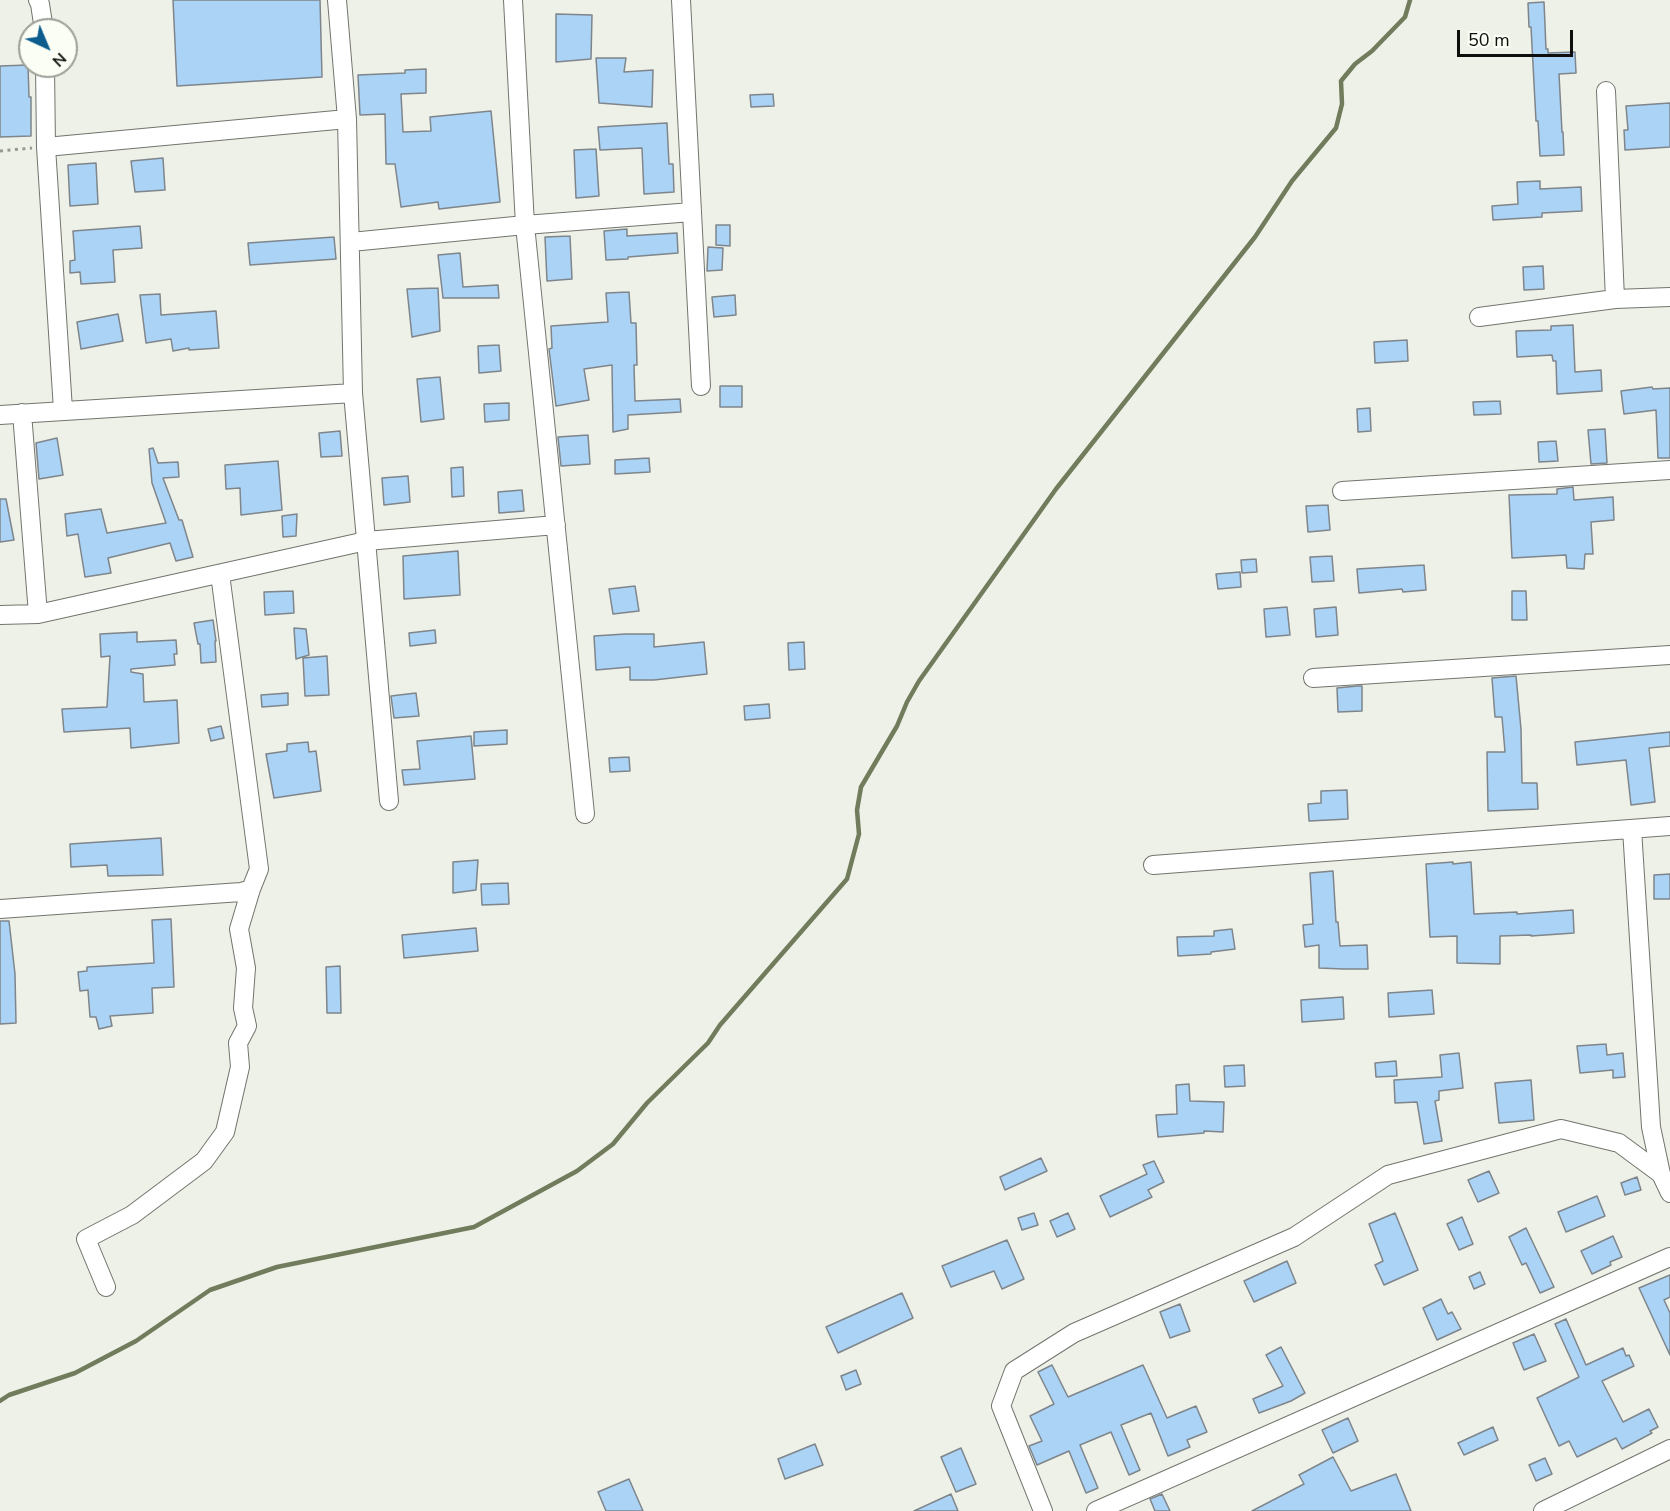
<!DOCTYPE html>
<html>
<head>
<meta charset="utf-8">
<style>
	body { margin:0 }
	#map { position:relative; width:1670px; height:1511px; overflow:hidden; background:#eef1e8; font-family:"Nunito Sans",sans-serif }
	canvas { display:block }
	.north { position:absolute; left:18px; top:18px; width:60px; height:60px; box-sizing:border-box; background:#fbfef5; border:2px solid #9c9e98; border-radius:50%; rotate:136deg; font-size:16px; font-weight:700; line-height:24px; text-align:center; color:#0e0f0c }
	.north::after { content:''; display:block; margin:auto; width:21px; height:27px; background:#0c5c8e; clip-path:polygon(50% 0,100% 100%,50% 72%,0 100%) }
	.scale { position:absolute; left:1457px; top:30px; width:116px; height:27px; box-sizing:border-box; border:3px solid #0e0f0c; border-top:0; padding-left:8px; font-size:18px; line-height:21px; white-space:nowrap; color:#0e0f0c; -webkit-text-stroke:4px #fbfef5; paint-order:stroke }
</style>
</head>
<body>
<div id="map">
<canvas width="1670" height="1511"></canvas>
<div class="north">N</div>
<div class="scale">50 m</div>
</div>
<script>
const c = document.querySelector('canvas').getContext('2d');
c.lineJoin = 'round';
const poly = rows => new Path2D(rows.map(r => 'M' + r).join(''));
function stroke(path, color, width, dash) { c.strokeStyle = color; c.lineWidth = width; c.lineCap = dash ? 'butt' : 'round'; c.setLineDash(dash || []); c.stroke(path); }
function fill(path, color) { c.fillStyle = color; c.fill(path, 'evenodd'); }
const stream = poly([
	[0,1401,9,1395,75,1373,136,1341,210,1290,277,1267,474,1227,577,1171,613,1144,647,1103,708,1043,720,1025,847,879,859,834,857,810,861,787,897,726,907,702,919,681,1056,489,1255,237,1292,181,1336,128,1342,104,1341,81,1355,64,1372,51,1405,17,1410,0]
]);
const building = poly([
	[173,0,320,0,322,77,177,86,173,0],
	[1544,2,1546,49,1548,49,1548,53,1575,52,1576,73,1559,74,1562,132,1563,132,1564,155,1540,156,1538,121,1536,121,1531,27,1529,27,1528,3,1544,2],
	[556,14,592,15,591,59,556,62,556,14],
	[596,58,626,58,624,72,653,70,652,107,599,103,596,58],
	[28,65,29,97,31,97,31,136,0,137,0,66,28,65],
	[426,69,426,93,401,94,403,132,431,131,430,117,491,111,500,202,439,209,438,202,401,207,395,164,386,164,385,114,360,115,358,75,405,73,405,70,426,69],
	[773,94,774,106,751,107,750,95,773,94],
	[1670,103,1670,147,1625,150,1624,130,1628,130,1626,106,1670,103],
	[667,123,669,164,673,164,674,192,644,194,642,148,600,150,598,127,667,123],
	[596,149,599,196,576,198,574,150,596,149],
	[163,158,165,190,135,192,131,161,163,158],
	[96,163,98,204,70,206,68,165,96,163],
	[1540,181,1540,189,1581,187,1582,211,1542,213,1542,217,1493,220,1492,206,1518,204,1517,182,1540,181],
	[716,225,730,225,730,246,716,245,716,225],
	[140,226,142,248,113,250,115,282,81,284,80,272,70,273,70,261,75,260,73,231,140,226],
	[627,229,627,236,677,233,678,253,628,257,628,259,606,260,604,231,627,229],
	[570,236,572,279,547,281,545,237,570,236],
	[334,237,336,259,250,265,248,243,334,237],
	[708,247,723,248,722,270,707,271,708,247],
	[460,253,463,287,498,285,499,298,443,298,438,255,460,253],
	[1543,266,1544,289,1524,290,1523,267,1543,266],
	[438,288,440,331,412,337,407,289,438,288],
	[629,292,631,323,636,323,637,365,634,365,635,401,680,399,681,412,628,415,628,429,613,432,612,365,584,369,589,400,556,406,549,349,552,348,551,326,608,322,606,293,629,292],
	[160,294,161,315,216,311,219,348,189,350,189,348,173,351,171,339,146,343,140,295,160,294],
	[735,295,736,315,714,317,712,297,735,295],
	[118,314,123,341,81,349,77,322,118,314],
	[1573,325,1575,372,1601,370,1602,391,1557,394,1556,361,1553,361,1552,355,1517,357,1516,331,1551,330,1551,326,1573,325],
	[1407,340,1408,361,1375,363,1374,342,1407,340],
	[499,345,501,371,479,373,478,346,499,345],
	[440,377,444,419,421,422,417,379,440,377],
	[720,386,742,386,742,407,720,407,720,386],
	[1652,387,1653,389,1670,388,1670,458,1658,458,1656,410,1624,414,1621,391,1652,387],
	[1500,401,1501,414,1474,415,1473,402,1500,401],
	[509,403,509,420,485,422,484,404,509,403],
	[1370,408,1371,431,1358,432,1357,409,1370,408],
	[1605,429,1607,463,1591,464,1588,430,1605,429],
	[340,431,342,456,321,457,319,433,340,431],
	[588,435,590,464,561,466,558,437,588,435],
	[57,438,63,475,39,479,36,443,57,438],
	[1556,441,1558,461,1539,462,1538,442,1556,441],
	[153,448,158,463,178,462,179,477,163,478,179,520,182,520,193,557,176,561,170,543,108,558,111,573,85,577,78,534,67,536,65,514,101,509,107,533,166,523,152,483,149,449,153,448],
	[649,458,650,472,615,474,615,460,649,458],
	[278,461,282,510,241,515,240,488,226,489,225,465,278,461],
	[463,467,464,496,452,497,451,468,463,467],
	[408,476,410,502,384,505,382,478,408,476],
	[1573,487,1574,500,1613,497,1614,520,1591,522,1593,554,1585,554,1584,569,1567,568,1566,555,1512,558,1509,495,1557,494,1557,489,1573,487],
	[522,490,524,511,499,513,498,492,522,490],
	[0,499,6,499,14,540,0,542,0,499],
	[1328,505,1330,530,1308,532,1306,506,1328,505],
	[297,514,296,536,283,537,282,516,297,514],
	[458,551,460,595,404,599,403,556,458,551],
	[1332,556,1334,581,1312,582,1310,557,1332,556],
	[1256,559,1257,572,1242,573,1241,560,1256,559],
	[1424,565,1426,590,1403,592,1402,589,1359,593,1357,569,1424,565],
	[1240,572,1241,587,1218,589,1216,574,1240,572],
	[635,586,639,611,613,614,609,589,635,586],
	[293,591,294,613,265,615,264,592,293,591],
	[1512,591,1526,591,1527,620,1512,620,1512,591],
	[1287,607,1290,635,1266,637,1264,609,1287,607],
	[1336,607,1338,635,1316,637,1314,609,1336,607],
	[213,620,216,641,215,641,216,662,201,663,200,644,198,644,194,623,213,620],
	[294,628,306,629,309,655,296,659,294,628],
	[435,630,436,643,410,646,409,633,435,630],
	[137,632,137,642,176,640,177,654,174,654,175,665,131,669,131,672,143,674,144,702,177,700,179,743,131,748,130,728,64,732,62,709,107,707,110,656,101,657,100,634,137,632],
	[625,634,654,634,654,647,704,642,707,674,654,680,630,680,630,667,596,670,594,636,625,634],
	[804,642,805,669,789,670,788,643,804,642],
	[327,656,329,695,305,696,303,658,327,656],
	[1516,676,1521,729,1522,783,1537,783,1538,809,1488,811,1487,752,1505,752,1502,717,1495,717,1492,678,1516,676],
	[1357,686,1362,686,1362,711,1338,712,1337,688,1357,686],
	[288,693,288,705,262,707,261,695,288,693],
	[416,693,419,716,394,718,391,696,416,693],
	[769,704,770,718,745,720,744,706,769,704],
	[221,726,224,738,211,741,208,729,221,726],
	[507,730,507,744,474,746,474,732,507,730],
	[1670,732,1670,746,1649,748,1655,802,1631,805,1626,760,1577,765,1575,742,1670,732],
	[471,736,475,779,404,785,402,770,420,769,417,741,471,736],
	[308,742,309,752,316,751,321,791,274,798,266,754,287,751,287,744,308,742],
	[629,757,630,771,610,772,609,758,629,757],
	[1347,790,1348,819,1309,821,1308,804,1321,803,1321,791,1347,790],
	[161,838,163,875,108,876,107,865,71,867,70,844,161,838],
	[478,860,476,890,453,893,453,862,478,860],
	[1453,862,1453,864,1471,862,1474,914,1517,912,1517,914,1573,910,1574,933,1531,936,1531,935,1500,936,1500,964,1457,963,1457,936,1430,937,1426,864,1453,862],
	[1333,871,1336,922,1338,922,1340,946,1367,945,1368,969,1343,969,1319,968,1319,945,1305,947,1303,925,1313,924,1310,873,1333,871],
	[1670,874,1670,899,1654,899,1654,875,1670,874],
	[508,883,509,904,482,905,481,884,508,883],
	[171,919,174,987,152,988,153,1013,110,1016,112,1026,99,1029,96,1017,90,1017,88,990,80,991,78,972,87,971,87,967,154,963,152,920,171,919],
	[0,921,9,921,15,974,16,1023,0,1024,0,921],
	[476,928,478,951,404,958,402,935,476,928],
	[1232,929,1235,949,1211,952,1211,954,1178,956,1177,937,1214,936,1214,931,1232,929],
	[340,966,341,1013,327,1013,326,967,340,966],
	[1432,990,1434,1014,1389,1017,1388,993,1432,990],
	[1343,997,1344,1019,1302,1022,1301,1000,1343,997],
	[1606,1044,1607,1055,1623,1053,1625,1077,1613,1078,1613,1070,1580,1073,1577,1046,1606,1044],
	[1459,1053,1463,1088,1439,1091,1439,1100,1435,1101,1442,1141,1424,1144,1417,1102,1395,1103,1394,1080,1442,1077,1440,1055,1459,1053],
	[1396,1061,1397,1076,1376,1077,1375,1063,1396,1061],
	[1244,1065,1245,1086,1225,1087,1224,1066,1244,1065],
	[1531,1080,1534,1120,1499,1123,1495,1083,1531,1080],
	[1189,1084,1190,1101,1224,1102,1223,1132,1204,1131,1204,1133,1158,1137,1156,1115,1177,1114,1176,1085,1189,1084],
	[1041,1158,1047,1171,1005,1190,1000,1177,1041,1158],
	[1154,1161,1164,1182,1148,1190,1152,1197,1110,1217,1100,1196,1147,1174,1143,1165,1154,1161],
	[1489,1171,1499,1193,1478,1202,1468,1180,1489,1171],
	[1637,1177,1641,1190,1625,1195,1621,1183,1637,1177],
	[1597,1196,1605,1216,1566,1232,1558,1212,1597,1196],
	[1034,1213,1038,1225,1022,1230,1018,1218,1034,1213],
	[1068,1213,1075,1229,1057,1237,1050,1221,1068,1213],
	[1395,1213,1418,1270,1384,1285,1375,1265,1383,1261,1369,1224,1395,1213],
	[1462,1217,1473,1244,1459,1250,1447,1224,1462,1217],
	[1526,1228,1554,1287,1540,1293,1526,1263,1522,1265,1509,1237,1526,1228],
	[1613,1236,1622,1257,1610,1262,1611,1265,1592,1274,1581,1251,1613,1236],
	[1007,1240,1024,1279,1002,1289,994,1271,951,1287,942,1266,1007,1240],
	[1287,1261,1296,1283,1254,1302,1244,1281,1287,1261],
	[1480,1272,1485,1284,1474,1289,1469,1277,1480,1272],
	[1670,1275,1670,1297,1664,1300,1670,1313,1670,1355,1639,1288,1670,1275],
	[902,1293,913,1318,838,1353,826,1327,902,1293],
	[1441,1299,1448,1314,1452,1312,1461,1329,1437,1340,1423,1308,1441,1299],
	[1180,1304,1190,1331,1170,1338,1160,1312,1180,1304],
	[1566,1319,1586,1365,1623,1348,1626,1356,1629,1355,1634,1366,1602,1381,1623,1422,1649,1409,1658,1427,1650,1431,1652,1433,1622,1449,1616,1438,1577,1457,1569,1441,1559,1446,1537,1398,1579,1377,1555,1324,1566,1319],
	[1534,1334,1546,1361,1524,1370,1513,1343,1534,1334],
	[1281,1347,1305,1393,1291,1401,1259,1413,1253,1399,1283,1386,1266,1355,1281,1347],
	[1052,1365,1068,1397,1143,1365,1167,1418,1196,1406,1207,1432,1187,1440,1190,1447,1168,1456,1151,1413,1121,1425,1140,1470,1129,1475,1111,1432,1080,1445,1098,1488,1086,1493,1069,1451,1037,1465,1029,1446,1042,1441,1030,1416,1054,1404,1038,1372,1052,1365],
	[856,1370,861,1384,846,1390,841,1376,856,1370],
	[1348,1418,1358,1441,1333,1453,1322,1430,1348,1418],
	[1493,1427,1498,1440,1464,1455,1458,1443,1493,1427],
	[815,1444,823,1465,785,1479,778,1459,815,1444],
	[961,1448,976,1484,956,1492,941,1457,961,1448],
	[1333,1457,1351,1491,1396,1474,1411,1511,1252,1511,1304,1484,1299,1475,1333,1457],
	[1545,1458,1552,1474,1536,1481,1529,1465,1545,1458],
	[629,1479,643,1511,606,1511,598,1492,629,1479],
	[951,1494,958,1511,914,1511,951,1494],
	[1162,1494,1170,1511,1155,1511,1150,1499,1162,1494]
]);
const path = poly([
	[0,151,32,148]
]);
const minor = poly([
	[38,0,40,4,44,30],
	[337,0,347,119,353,393,389,801],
	[513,0,525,225,585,814],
	[681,0,701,386],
	[45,66,46,147,63,410],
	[1606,91,1615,299],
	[46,147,347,119],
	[351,242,525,225,692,212],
	[1479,317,1615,299,1670,297],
	[22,413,38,614],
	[0,415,353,393],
	[1342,491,1670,470],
	[0,615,38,614,366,541,556,525],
	[1313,678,1670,655],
	[1632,829,1651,1127,1661,1174,1670,1193],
	[1153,865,1670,826],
	[0,909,241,892,251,889],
	[106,1287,86,1239,132,1215,204,1161,225,1132,240,1067,238,1043,247,1026,243,1008,246,968,239,929,251,889,259,869,220,574],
	[1043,1511,1001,1406,1014,1371,1074,1333,1294,1237,1388,1175,1561,1129,1619,1143,1661,1174],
	[1096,1511,1670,1257],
	[1543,1511,1670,1449]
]);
stroke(stream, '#717c5c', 4.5);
fill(building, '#abd3f6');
stroke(building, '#7e858b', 1.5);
stroke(minor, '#72756d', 20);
stroke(path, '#969891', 3, [3, 4.5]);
stroke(minor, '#fff', 18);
</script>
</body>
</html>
